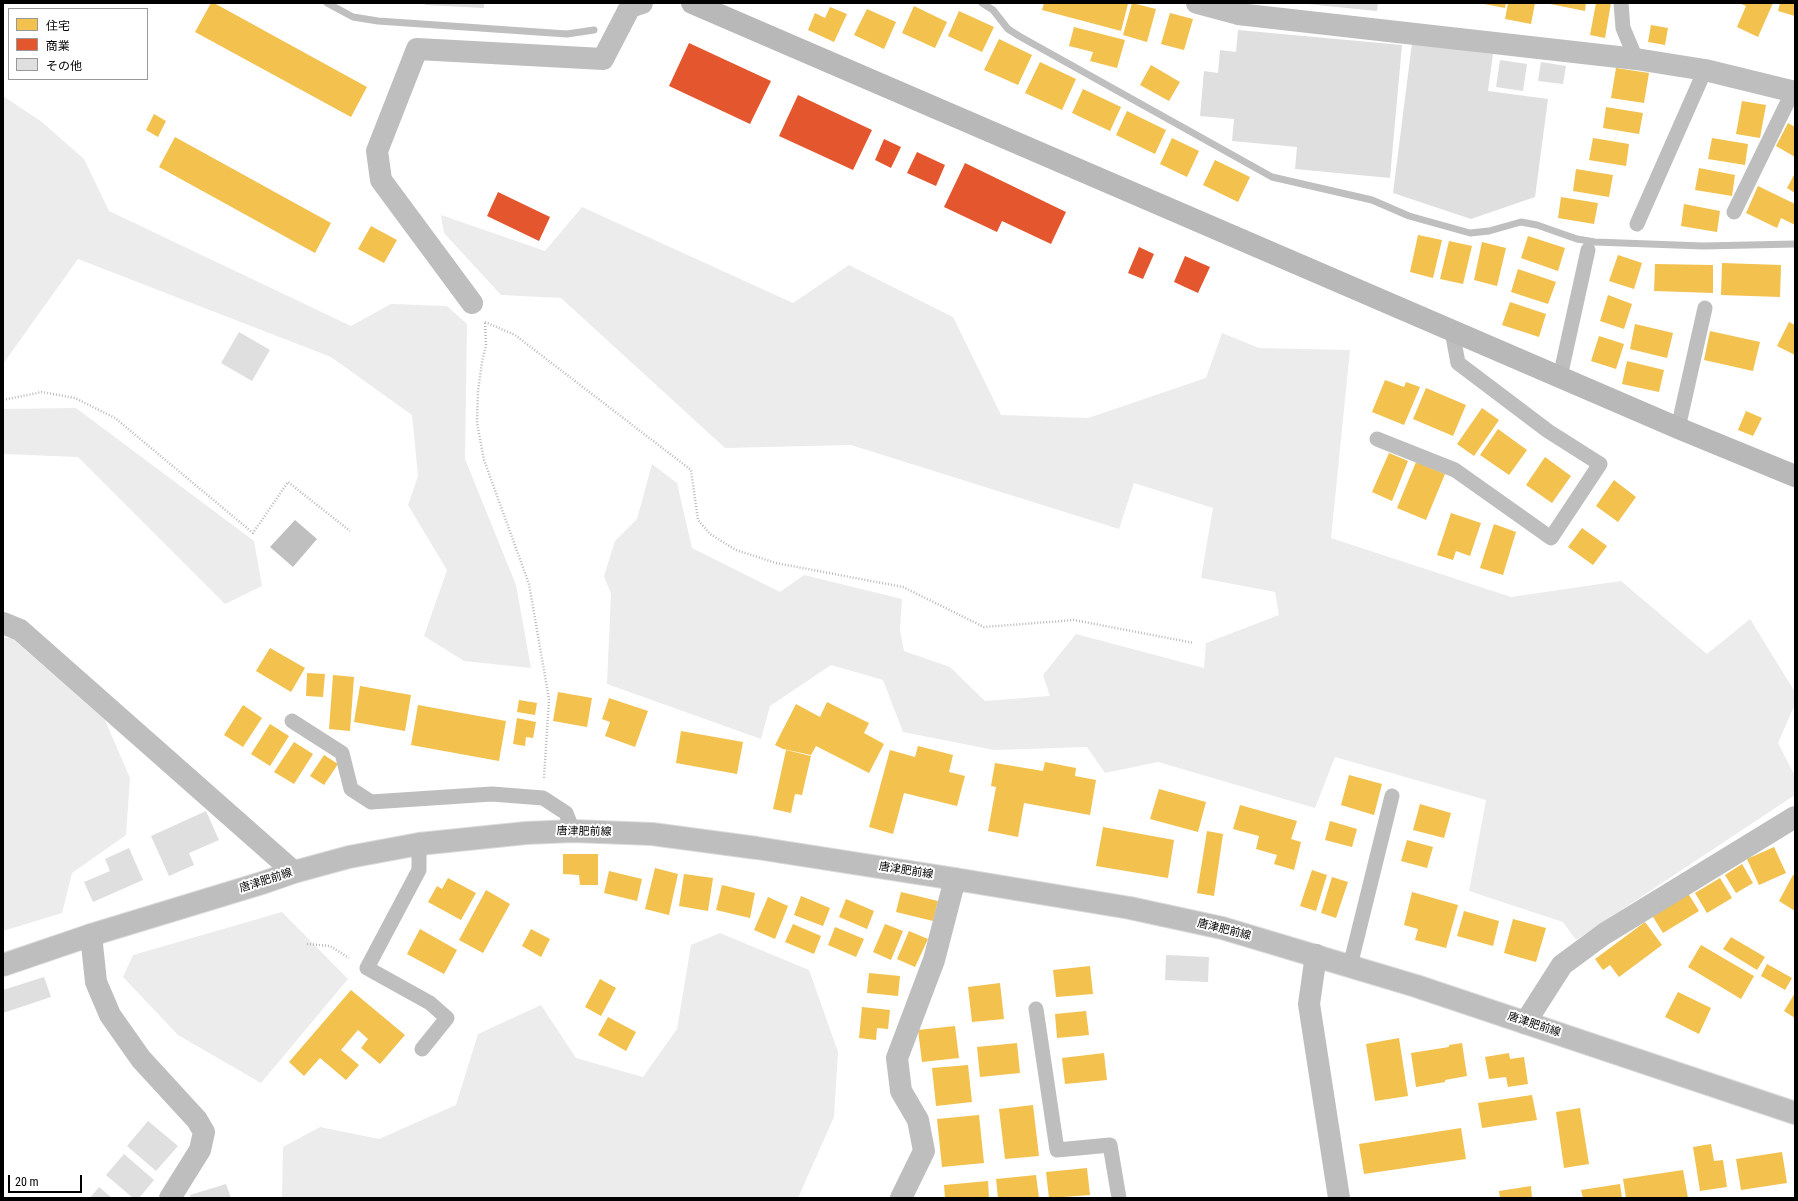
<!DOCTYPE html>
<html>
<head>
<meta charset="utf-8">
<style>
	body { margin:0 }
	#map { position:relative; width:1798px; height:1201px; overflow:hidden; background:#fff; font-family:"Roboto Condensed","Noto Sans JP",sans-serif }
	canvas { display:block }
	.frame { position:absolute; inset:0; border:4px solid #000; pointer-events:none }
	.legend { position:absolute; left:8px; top:8px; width:140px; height:72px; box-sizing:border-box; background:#fff; border:1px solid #999; margin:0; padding:5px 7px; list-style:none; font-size:12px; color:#000 }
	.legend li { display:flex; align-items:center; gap:8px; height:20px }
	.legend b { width:20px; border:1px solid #999 }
	.scale { position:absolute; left:8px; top:1175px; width:74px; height:18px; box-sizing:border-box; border:2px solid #000; border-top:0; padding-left:5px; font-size:12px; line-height:14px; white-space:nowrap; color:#000; -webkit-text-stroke:3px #fff; paint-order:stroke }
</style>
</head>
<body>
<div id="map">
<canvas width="1798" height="1201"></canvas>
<div class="frame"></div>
<ul class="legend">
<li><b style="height:11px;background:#f2c14e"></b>住宅</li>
<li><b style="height:11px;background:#e4572e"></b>商業</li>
<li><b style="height:11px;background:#dfdfdf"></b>その他</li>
</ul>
<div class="scale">20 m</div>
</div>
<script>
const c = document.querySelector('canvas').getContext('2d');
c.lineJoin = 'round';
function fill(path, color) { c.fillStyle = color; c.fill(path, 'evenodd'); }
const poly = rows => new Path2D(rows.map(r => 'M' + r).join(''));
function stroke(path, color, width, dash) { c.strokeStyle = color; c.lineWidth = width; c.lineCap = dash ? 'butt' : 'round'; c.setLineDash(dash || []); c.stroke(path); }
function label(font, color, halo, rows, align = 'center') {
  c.font = font + ' "Roboto Condensed","Noto Sans JP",sans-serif'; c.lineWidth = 4; c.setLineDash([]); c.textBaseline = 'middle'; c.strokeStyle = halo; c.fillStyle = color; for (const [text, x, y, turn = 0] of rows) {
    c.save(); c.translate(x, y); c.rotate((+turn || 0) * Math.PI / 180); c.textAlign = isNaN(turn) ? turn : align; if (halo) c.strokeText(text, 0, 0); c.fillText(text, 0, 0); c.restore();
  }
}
const green = poly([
	[3,96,42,122,84,159,109,211,351,326,391,304,447,306,467,324,465,459,516,585,531,668,464,661,424,636,447,570,408,505,418,476,412,415,331,357,78,259,3,364],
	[582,207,793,303,849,265,953,317,1001,415,1088,418,1206,378,1222,333,1259,348,1350,350,1331,538,1511,597,1621,581,1707,654,1750,619,1795,692,1795,704,1778,743,1795,776,1795,795,1576,940,1563,922,1469,891,1486,800,1335,757,1315,808,1158,762,1105,773,1087,747,994,750,903,732,883,680,831,665,770,706,761,739,607,684,611,594,604,576,615,541,637,519,652,464,677,483,692,548,780,592,804,575,902,599,900,630,904,651,950,667,985,701,1050,696,1043,675,1076,634,1204,668,1206,643,1279,615,1275,592,1201,578,1213,508,1134,483,1119,529,851,445,725,448,561,298,501,295,444,233,441,215,545,251],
	[76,408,254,541,262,586,225,604,78,457,3,454,3,409],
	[3,638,12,638,105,720,130,778,126,835,72,873,62,913,3,931],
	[282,912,348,979,261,1083,178,1035,123,977,133,955],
	[720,933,809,970,838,1052,834,1117,798,1198,282,1198,283,1147,320,1127,379,1139,456,1105,478,1034,541,1005,576,1058,643,1077,677,1029,691,945]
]);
const water = poly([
	[295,520,317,539,293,567,270,547]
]);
const homes = poly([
	[211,3,214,3,367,87,351,117,195,32],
	[1044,3,1124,3,1128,4,1121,31,1042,10],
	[1132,3,1156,9,1147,42,1123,35],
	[1484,3,1506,3,1505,8,1484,4],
	[1508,3,1535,3,1531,24,1505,19],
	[1545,3,1586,3,1585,11],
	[1596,3,1611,3,1605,38,1590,35],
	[1739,3,1773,3,1758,37,1737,27,1746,6],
	[1780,3,1795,3,1795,16,1778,11],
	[914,6,947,22,935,48,902,33],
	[830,7,847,14,834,42,808,30,815,13,825,18],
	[867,9,896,22,884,49,854,35],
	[959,11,994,27,982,52,948,36],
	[1170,13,1193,19,1184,50,1161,44],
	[1651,25,1668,28,1665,45,1648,42],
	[1074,27,1125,40,1117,68,1090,61,1093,52,1069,46],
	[999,39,1032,55,1018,85,984,70],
	[1040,62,1076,79,1062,110,1025,93],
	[1151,65,1180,82,1169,101,1140,85],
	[1616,68,1649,73,1644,103,1611,98],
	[1083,89,1121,107,1110,131,1072,113],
	[1742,101,1766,105,1760,138,1736,134],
	[1606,107,1643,113,1639,134,1603,128],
	[1127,111,1166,130,1155,154,1116,135],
	[154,114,166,121,158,137,146,130],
	[1788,123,1795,127,1795,157,1776,146],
	[175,137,331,223,315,253,159,167],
	[1172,138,1199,151,1187,177,1160,164],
	[1593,138,1629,144,1626,166,1589,160],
	[1712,138,1748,144,1745,165,1708,159],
	[1215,160,1250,177,1238,202,1203,185],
	[1699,168,1735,175,1732,196,1695,190],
	[1576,169,1613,175,1609,197,1573,191],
	[1795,173,1795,193,1787,188],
	[1758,186,1795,204,1795,225,1781,218,1777,228,1746,213],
	[1561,197,1598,203,1594,224,1558,218],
	[1684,204,1720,211,1717,232,1681,226],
	[371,226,397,240,384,263,358,249],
	[1418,235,1442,240,1433,278,1410,272],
	[1528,236,1565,248,1558,271,1521,258],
	[1449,241,1472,246,1463,284,1440,279],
	[1482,242,1506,248,1497,286,1474,280],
	[1618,255,1642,263,1634,289,1609,281],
	[1722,263,1781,265,1780,297,1721,295],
	[1655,264,1713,265,1713,293,1654,291],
	[1518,269,1556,282,1548,304,1511,292],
	[1608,295,1632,304,1624,329,1600,321],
	[1510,302,1546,314,1539,337,1502,325],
	[1789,322,1795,325,1795,355,1777,346],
	[1635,324,1673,333,1667,358,1630,349],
	[1710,331,1760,342,1753,371,1704,360],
	[1599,336,1624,344,1616,369,1591,361],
	[1627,361,1664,370,1659,392,1622,384],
	[1385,380,1404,387,1406,382,1420,387,1404,425,1372,412],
	[1426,388,1466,405,1453,436,1413,419],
	[1482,408,1499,420,1474,456,1457,444],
	[1746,411,1762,418,1753,436,1738,430],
	[1498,429,1527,450,1509,475,1480,455],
	[1389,453,1408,461,1392,501,1372,492],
	[1545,457,1571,476,1552,503,1526,485],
	[1416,462,1445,474,1426,520,1397,508],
	[1614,480,1636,497,1618,522,1596,506],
	[1451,513,1481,523,1470,556,1456,551,1453,560,1437,555],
	[1494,524,1516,532,1503,575,1480,568],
	[1582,528,1607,546,1593,565,1568,547],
	[270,648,305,668,291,692,256,671],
	[307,673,325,674,323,697,306,696],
	[333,675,354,677,350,731,329,729],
	[360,686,411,695,405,731,354,722],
	[558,692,592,698,587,727,553,721],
	[609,698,648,711,635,747,605,736,610,722,602,719],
	[519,700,537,703,535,715,517,712],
	[827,702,869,723,864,733,884,744,869,773,816,746,811,755,783,749,775,745,796,704,820,717],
	[243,705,262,718,243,747,224,735],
	[418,705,506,721,499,761,411,745],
	[517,718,536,722,533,738,526,737,525,746,513,744],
	[270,724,289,736,270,766,251,754],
	[681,731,743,742,737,774,676,763],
	[294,742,313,754,294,784,274,772],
	[918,746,953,755,949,772,965,776,957,806,904,793,893,834,869,827,890,750,915,757],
	[786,750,811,756,802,795,795,794,791,813,773,809],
	[324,755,338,764,324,785,310,776],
	[1045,762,1076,768,1075,776,1096,780,1090,815,1024,803,1018,837,988,831,996,787,991,786,995,763,1043,771],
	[1349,775,1382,784,1374,815,1341,805],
	[1159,789,1206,802,1198,832,1150,819],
	[1420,804,1451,813,1444,838,1413,830],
	[1240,805,1297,821,1291,839,1301,842,1294,870,1274,864,1277,855,1256,849,1259,836,1233,829],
	[1330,821,1357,829,1352,847,1325,840],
	[1103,827,1174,840,1168,878,1096,866],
	[1207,831,1223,834,1214,896,1197,893],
	[1407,840,1433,847,1427,868,1401,861],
	[1774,847,1786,873,1759,885,1747,859],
	[563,854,598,854,598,885,580,885,579,875,563,874],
	[1742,864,1753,883,1736,893,1725,875],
	[655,868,678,874,669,915,645,909],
	[1312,870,1327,875,1316,911,1300,906],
	[609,871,642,879,637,901,604,893],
	[684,874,713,878,708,911,679,906],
	[1793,875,1795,876,1795,911,1779,901],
	[1332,877,1348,882,1336,918,1321,913],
	[448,878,476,893,461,920,428,902,437,886,442,889],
	[1720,878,1732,898,1707,913,1695,893],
	[722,885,755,893,750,918,716,910],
	[486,890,510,904,483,953,459,940],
	[1686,890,1699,911,1663,933,1650,912],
	[901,892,938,901,933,921,896,912],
	[1412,892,1458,905,1446,948,1415,940,1418,929,1404,925],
	[801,896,830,908,823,926,794,915],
	[768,897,788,906,775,939,754,930],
	[846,899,874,911,867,929,839,917],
	[1464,911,1499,921,1493,946,1457,936],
	[1513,919,1546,928,1536,962,1504,953],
	[1645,922,1662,945,1619,977,1610,965,1603,970,1595,959],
	[793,924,821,936,814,954,785,942],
	[885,924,903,931,891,960,873,952],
	[835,927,864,939,856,957,828,945],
	[420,929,457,950,444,974,407,954],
	[531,929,550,939,541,957,522,946],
	[909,931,928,939,915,967,897,959],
	[1731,937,1765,957,1757,970,1723,949],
	[1701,945,1754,976,1741,999,1688,967],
	[1767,964,1792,978,1785,990,1761,976],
	[1090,966,1093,994,1056,997,1053,970],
	[869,973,900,976,898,996,867,993],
	[600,979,616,988,601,1016,585,1007],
	[1000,983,1004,1019,972,1022,968,987],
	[351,990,405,1035,380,1064,361,1048,368,1039,358,1030,341,1050,359,1065,346,1080,320,1058,304,1076,289,1062],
	[1678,992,1711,1008,1699,1034,1665,1017],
	[1795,993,1795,1018,1784,1011],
	[862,1007,890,1010,888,1029,877,1028,876,1040,859,1038],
	[1086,1011,1089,1035,1057,1038,1055,1014],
	[608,1017,636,1032,626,1051,598,1035],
	[955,1026,959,1058,922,1062,918,1030],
	[1399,1038,1408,1096,1375,1101,1366,1044],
	[1017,1043,1020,1073,980,1077,977,1047],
	[1462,1043,1467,1076,1445,1080,1445,1082,1416,1087,1411,1053,1449,1047,1449,1045],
	[1104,1053,1107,1080,1065,1084,1062,1058],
	[1509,1053,1510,1059,1524,1057,1528,1084,1508,1087,1506,1077,1489,1079,1485,1057],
	[968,1065,972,1102,936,1106,932,1068],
	[1532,1095,1537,1120,1482,1128,1478,1103],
	[1033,1105,1039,1156,1005,1159,999,1109],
	[1580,1108,1589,1164,1564,1168,1556,1112],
	[979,1115,984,1163,942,1167,937,1119],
	[1461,1128,1466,1159,1364,1174,1359,1144],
	[1711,1144,1714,1161,1723,1160,1727,1187,1700,1191,1693,1147],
	[1782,1152,1787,1183,1741,1190,1736,1159],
	[1087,1168,1090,1195,1049,1198,1046,1172],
	[1683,1170,1688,1198,1626,1198,1623,1179],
	[1036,1175,1039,1198,998,1198,996,1179],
	[988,1181,989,1198,945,1198,944,1185],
	[1620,1184,1622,1198,1583,1198,1581,1190],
	[1531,1186,1532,1198,1500,1198,1499,1191]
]);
const shops = poly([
	[689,43,771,81,750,124,669,86],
	[798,95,872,130,853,170,779,136],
	[884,139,901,147,891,168,875,160],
	[917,152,945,165,936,186,907,173],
	[965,163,1066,212,1051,244,1002,221,997,232,944,207],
	[498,192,550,217,539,241,487,216],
	[1139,247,1154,254,1143,279,1128,273],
	[1185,256,1210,267,1198,293,1174,282]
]);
const stream = poly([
	[327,3,353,17,378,21,567,34,594,30],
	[982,3,993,10,1008,29,1019,36,1272,177,1372,200,1409,216,1470,233,1489,231,1521,222,1537,225,1577,239,1595,242,1703,246,1795,244]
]);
const building = poly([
	[425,3,484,3,484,8,425,5],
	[1297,3,1378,3,1377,11],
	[1238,30,1402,45,1390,178,1295,169,1297,147,1232,141,1234,119,1200,116,1204,71,1218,73,1220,50,1236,52],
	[1412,43,1493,54,1488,91,1548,99,1535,197,1471,219,1393,193],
	[1500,60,1527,64,1523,91,1496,87],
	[1541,62,1566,66,1563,84,1538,81],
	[239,332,270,350,252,381,221,363],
	[206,811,219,840,189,853,194,865,169,876,151,836],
	[129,848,143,880,93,902,84,882,110,871,105,859],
	[1166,955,1209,957,1208,982,1165,980],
	[44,977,51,997,3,1013,3,990],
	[148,1121,178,1146,156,1171,127,1146],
	[124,1154,154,1180,139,1198,133,1198,106,1175],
	[226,1184,231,1198,191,1198,190,1195],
	[99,1187,112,1198,90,1198]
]);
const path = poly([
	[485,322,515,335,691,470,698,520,710,534,736,550,776,563,903,587,984,627,1074,620,1194,643],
	[485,323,486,345,482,362,478,391,477,423,484,460,529,584,549,699,544,778],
	[3,400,42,392,75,398,115,418,253,533,288,482,350,531],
	[307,944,330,946,349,958]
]);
const lane = poly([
	[1621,3,1623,28,1636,59],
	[1734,212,1793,91],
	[1637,224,1705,70],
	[1560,377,1588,250],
	[1678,428,1705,308],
	[1377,439,1455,470,1551,538,1600,464,1548,431,1458,363,1452,331],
	[292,721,342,753,351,789,371,802,492,794,543,798,566,813,573,831],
	[419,844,419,870,367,968,430,1003,447,1018,422,1049],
	[1350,966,1392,796],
	[1036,1009,1057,1150,1110,1145,1119,1198]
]);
const street = poly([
	[1197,3,1238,14,1636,59,1705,70,1795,92],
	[472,303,381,180,377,151,417,49,603,59,630,7,642,3],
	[3,623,20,630,294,872],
	[91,935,96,982,110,1015,141,1059,197,1120,204,1132,200,1150,170,1198],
	[1316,955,1309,1004,1339,1198],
	[1525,1023,1562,965,1604,934,1795,817],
	[901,1198,924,1151,918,1120,901,1091,897,1058,934,960,955,879]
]);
const secondary = poly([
	[692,3,1678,428,1795,476]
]);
const primary = poly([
	[3,965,91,935,262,883,294,872,349,857,419,844,526,833,573,831,652,834,757,848,955,879,1130,908,1222,928,1416,986,1795,1113]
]);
const streetNames = [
	["唐津肥前線",584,832,1],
	["唐津肥前線",906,871,9],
	["唐津肥前線",266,881,-18],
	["唐津肥前線",1224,930,14],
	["唐津肥前線",1534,1025,18]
];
fill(green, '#ececec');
fill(water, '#bfbfbf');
fill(homes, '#f2c14e');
fill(shops, '#e4572e');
stroke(stream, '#bfbfbf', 7);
fill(building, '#dfdfdf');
stroke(primary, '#dbdbdb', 24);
stroke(path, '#b9b9b9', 2.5, [1, 2]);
stroke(lane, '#bebebe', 15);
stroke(street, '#bebebe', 22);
stroke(secondary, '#b8b8b8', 22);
stroke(primary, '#bebebe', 22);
label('11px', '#000', '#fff', streetNames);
</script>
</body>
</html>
